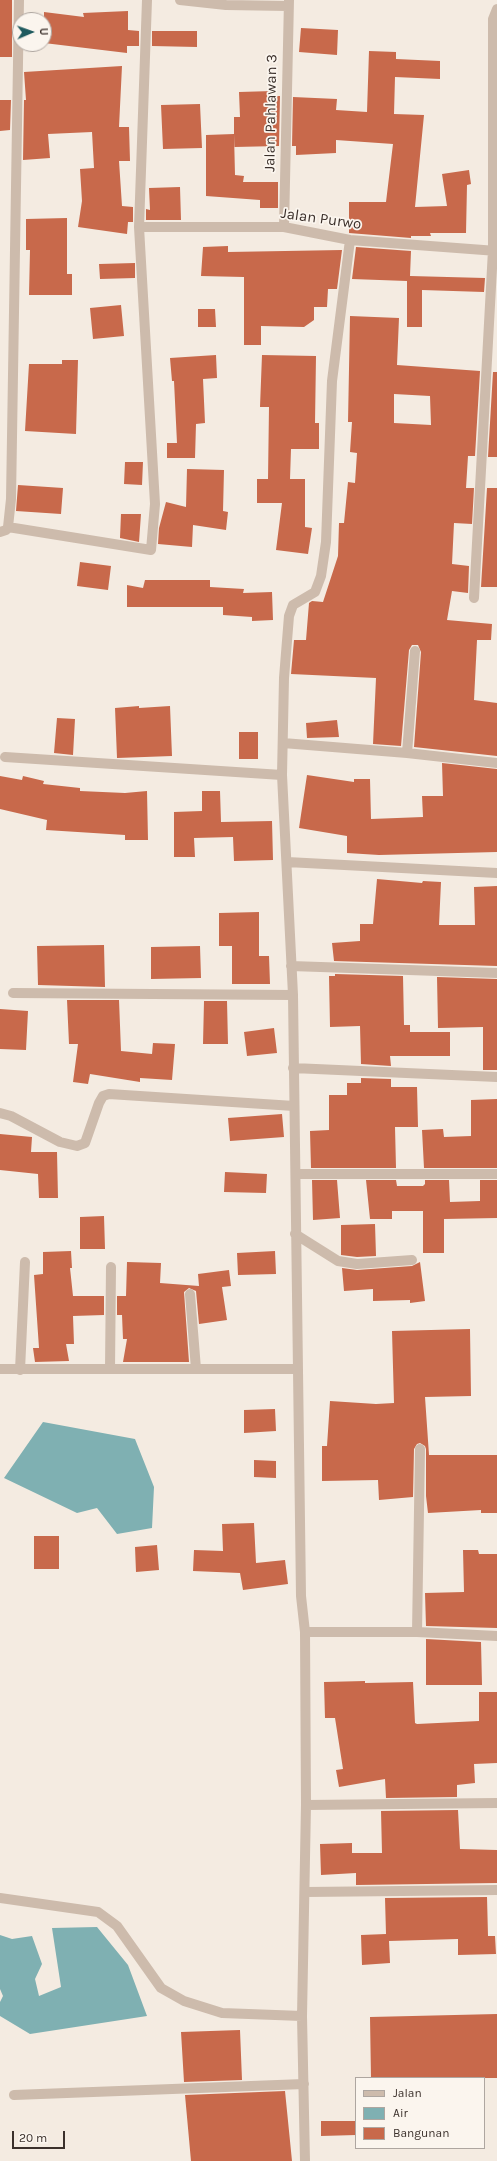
<!DOCTYPE html>
<html>
<head>
<meta charset="utf-8">
<style>
	body { margin:0 }
	#map { position:relative; width:497px; height:2161px; overflow:hidden; background:#f4ebe1; font-family:Karla,sans-serif }
	canvas { display:block }
	.legend { position:absolute; left:355px; top:2077px; width:130px; height:72px; box-sizing:border-box; background:#fbf5ee; border:1px solid #aea6a0; margin:0; padding:5px 7px; list-style:none; font-size:12px; color:#3b302b }
	.legend li { display:flex; align-items:center; gap:8px; height:20px }
	.legend b { width:20px; border:1px solid #aea6a0 }
	.north { position:absolute; left:12px; top:12px; width:40px; height:40px; box-sizing:border-box; background:#fbf5ee; border:1px solid #aea6a0; border-radius:50%; rotate:88deg; font-size:11px; font-weight:700; line-height:16px; text-align:center; color:#3b302b }
	.north::after { content:''; display:block; margin:auto; width:14px; height:18px; background:#1f5a5e; clip-path:polygon(50% 0,100% 100%,50% 72%,0 100%) }
	.scale { position:absolute; left:12px; top:2131px; width:53px; height:18px; box-sizing:border-box; border:2px solid #3b302b; border-top:0; padding-left:5px; font-size:12px; line-height:14px; white-space:nowrap; color:#3b302b; -webkit-text-stroke:3px #fbf5ee; paint-order:stroke }
</style>
</head>
<body>
<div id="map">
<canvas width="497" height="2161"></canvas>
<ul class="legend">
<li><b style="height:5px;background:#cdbbac"></b>Jalan</li>
<li><b style="height:11px;background:#7fb0b2"></b>Air</li>
<li><b style="height:11px;background:#c8694b"></b>Bangunan</li>
</ul>
<div class="north">U</div>
<div class="scale">20 m</div>
</div>
<script>
const c = document.querySelector('canvas').getContext('2d');
c.lineJoin = 'round';
function fill(path, color) { c.fillStyle = color; c.fill(path, 'evenodd'); }
const poly = rows => new Path2D(rows.map(r => 'M' + r).join(''));
function stroke(path, color, width, dash) { c.strokeStyle = color; c.lineWidth = width; c.lineCap = dash ? 'butt' : 'round'; c.setLineDash(dash || []); c.stroke(path); }
function label(font, color, halo, rows, align = 'center') {
  c.font = font + ' Karla,sans-serif'; c.lineWidth = 3.5; c.setLineDash([]); c.textBaseline = 'middle'; c.strokeStyle = halo; c.fillStyle = color; for (const [text, x, y, turn = 0] of rows) {
    c.save(); c.translate(x, y); c.rotate((+turn || 0) * Math.PI / 180); c.textAlign = isNaN(turn) ? turn : align; if (halo) c.strokeText(text, 0, 0); c.fillText(text, 0, 0); c.restore();
  }
}
const water = poly([
	[43,1422,135,1439,154,1487,152,1528,117,1534,97,1508,77,1513,4,1478],
	[97,1927,128,1965,147,2016,30,2034,0,2016,0,2002,3,1996,0,1989,0,1935,12,1939,32,1936,42,1964,35,1979,39,1996,61,1987,52,1928]
]);
const building = poly([
	[0,0,12,0,12,57,0,57],
	[128,11,128,30,139,31,139,46,127,46,127,53,44,43,44,12,84,17,83,13],
	[301,28,338,30,337,55,299,52],
	[152,31,197,31,197,47,152,46],
	[369,51,396,52,396,59,440,61,440,79,395,77,394,114,424,115,415,207,447,206,442,174,469,170,471,184,467,185,466,233,430,233,431,236,411,236,411,238,349,233,349,202,386,202,393,144,336,140,336,153,296,155,296,146,292,146,293,97,337,99,336,110,367,112],
	[122,66,119,127,129,127,130,161,119,161,122,206,133,207,133,222,128,222,127,234,78,227,82,201,80,169,94,168,92,132,48,134,50,158,23,160,24,100,26,100,24,72],
	[273,91,273,96,280,96,279,146,234,147,234,117,240,117,239,92],
	[0,100,11,100,10,130,0,131],
	[200,104,202,148,163,149,161,105],
	[234,134,235,175,244,176,243,182,278,182,278,208,260,208,260,200,206,196,206,135],
	[180,187,181,220,146,220,146,209,150,210,149,188],
	[67,218,67,274,72,274,72,295,29,295,30,250,26,250,26,219],
	[228,246,228,252,342,250,337,289,328,289,327,307,314,307,314,320,304,327,261,326,261,345,244,345,244,277,201,276,203,247],
	[356,247,411,251,410,276,485,278,484,292,422,290,422,327,407,327,407,281,352,279],
	[135,263,135,278,100,279,99,264],
	[121,305,124,336,93,339,90,308],
	[198,309,215,309,216,327,198,327],
	[350,316,399,318,397,365,480,371,475,456,468,456,466,488,474,488,472,524,454,523,452,564,469,566,468,593,452,591,447,620,492,624,491,640,477,640,474,700,497,703,497,756,414,747,421,652,418,645,412,645,409,650,401,746,373,744,376,678,291,674,294,640,306,640,309,603,312,601,323,602,338,556,339,523,344,523,348,482,355,483,357,453,350,452,352,422,348,422],
	[394,394,430,396,431,425,394,423],
	[216,355,217,378,203,379,205,423,196,424,195,458,167,458,167,443,177,443,174,381,172,381,170,358],
	[262,355,316,356,315,423,319,423,319,449,291,449,290,479,305,479,305,527,312,528,308,554,276,550,282,503,257,503,257,479,268,479,269,407,260,407],
	[62,360,78,360,76,434,25,431,29,364,62,364],
	[493,372,497,372,497,457,488,457],
	[125,462,143,462,142,485,124,484],
	[187,469,224,470,223,511,228,512,226,530,193,525,192,547,158,544,159,528,166,502,186,507],
	[18,485,63,488,61,514,16,511],
	[487,488,497,488,497,587,481,587],
	[121,514,141,514,139,542,120,538],
	[80,562,111,566,108,590,77,586],
	[145,580,210,580,210,587,244,589,243,593,272,592,273,620,252,621,252,617,223,615,223,607,127,607,127,585,143,588],
	[139,706,139,708,170,706,172,756,117,758,115,708],
	[57,718,75,719,73,755,54,753],
	[337,720,339,737,307,738,306,723],
	[239,732,258,732,258,759,239,759],
	[442,763,497,769,497,852,379,855,347,853,347,836,299,828,307,775,354,782,354,779,370,779,371,819,423,817,422,796,443,796],
	[0,776,22,780,23,776,44,781,43,784,80,788,80,791,125,793,147,791,148,840,125,840,125,835,46,830,47,820,0,809],
	[202,791,220,791,221,822,272,821,273,860,234,861,233,837,194,838,195,857,174,857,174,812,202,811],
	[377,879,422,883,423,881,441,882,439,925,475,925,474,887,497,886,497,966,334,961,332,943,360,941,360,924,373,924],
	[259,912,259,956,269,956,270,984,232,984,232,946,219,946,219,913],
	[104,945,105,987,38,985,37,946],
	[200,946,201,978,151,979,151,947],
	[335,974,403,976,404,1025,410,1025,410,1032,450,1032,450,1056,390,1056,391,1066,361,1064,360,1026,330,1027,329,976,335,976],
	[437,977,497,979,497,1070,483,1070,483,1027,438,1028],
	[67,1000,119,1000,121,1051,152,1054,153,1043,175,1044,172,1080,140,1078,140,1082,90,1074,88,1084,73,1082,78,1044,69,1044],
	[204,1001,227,1001,228,1044,203,1044],
	[0,1009,28,1011,26,1050,0,1049],
	[274,1028,277,1053,247,1056,244,1032],
	[361,1078,391,1079,391,1087,417,1087,418,1127,395,1127,396,1168,311,1168,310,1131,329,1130,329,1095,347,1095,347,1083,361,1083],
	[497,1099,497,1168,424,1168,422,1130,443,1129,444,1137,471,1136,471,1100],
	[282,1114,284,1137,230,1141,228,1118],
	[0,1134,32,1137,31,1152,57,1152,58,1198,39,1198,38,1174,0,1170],
	[225,1172,267,1174,266,1193,224,1192],
	[312,1180,337,1180,340,1218,313,1220],
	[366,1180,396,1180,397,1186,423,1186,425,1184,425,1180,449,1180,450,1202,480,1201,480,1180,497,1180,497,1218,444,1219,444,1253,423,1253,423,1211,392,1211,392,1219,370,1219],
	[104,1216,105,1249,80,1249,80,1217],
	[375,1224,376,1256,357,1257,341,1255,341,1225],
	[71,1251,72,1268,70,1268,73,1296,104,1296,104,1315,73,1316,74,1344,66,1344,69,1361,35,1362,33,1348,39,1348,34,1275,43,1274,43,1252],
	[275,1251,276,1274,238,1275,237,1253],
	[127,1262,161,1263,160,1283,199,1286,198,1274,229,1270,231,1286,222,1287,227,1320,199,1324,196,1291,189,1288,184,1292,189,1362,123,1362,127,1339,123,1339,122,1315,117,1315,117,1296,126,1296],
	[420,1262,425,1301,410,1303,410,1300,373,1301,373,1289,344,1291,342,1268,357,1270,412,1266],
	[470,1329,471,1396,425,1397,429,1455,497,1455,497,1513,481,1513,481,1510,428,1513,426,1496,426,1449,425,1446,420,1443,417,1444,414,1449,413,1497,379,1500,378,1480,322,1481,322,1446,327,1446,330,1401,376,1404,394,1403,392,1331],
	[275,1409,276,1431,244,1433,244,1410],
	[254,1460,276,1461,276,1478,254,1477],
	[254,1523,256,1563,285,1560,288,1584,243,1590,240,1573,193,1571,194,1550,223,1551,222,1524],
	[34,1536,59,1536,59,1569,34,1569],
	[157,1545,159,1570,136,1572,135,1547],
	[463,1550,478,1550,479,1554,497,1554,497,1628,426,1626,425,1593,464,1592],
	[426,1639,481,1642,482,1685,426,1685],
	[365,1681,365,1683,413,1682,415,1723,417,1724,479,1721,479,1692,497,1692,497,1763,474,1764,475,1783,457,1785,457,1797,386,1798,385,1779,339,1787,336,1770,343,1769,335,1718,325,1718,324,1682],
	[458,1810,460,1849,497,1850,497,1883,356,1885,356,1873,321,1875,320,1844,352,1843,352,1853,382,1853,381,1811],
	[487,1897,488,1936,495,1936,496,1954,458,1955,458,1939,389,1941,390,1963,362,1965,361,1935,386,1934,385,1898],
	[497,2014,497,2078,371,2078,370,2017],
	[240,2030,242,2080,184,2082,181,2032],
	[285,2091,292,2161,191,2161,185,2095],
	[321,2121,356,2121,356,2135,321,2136]
]);
const street = poly([
	[180,0,226,5,288,6],
	[139,227,284,227,350,240,497,251],
	[284,227,289,0],
	[8,527,151,550,155,504,139,227,147,0],
	[0,532,6,530,8,527,11,499,19,0],
	[474,598,493,250,493,19,497,9],
	[283,743,407,753,497,763],
	[407,753,415,651],
	[5,757,282,775],
	[287,862,497,873],
	[291,966,497,973],
	[13,993,293,995],
	[293,1068,497,1077],
	[0,1113,11,1116,60,1142,77,1146,85,1143,99,1103,103,1096,109,1094,294,1106],
	[296,1174,497,1174],
	[295,1234,338,1261,357,1264,412,1260],
	[190,1294,196,1369],
	[0,1369,298,1369],
	[110,1369,111,1267],
	[20,1370,25,1262],
	[305,1632,417,1632,497,1636],
	[417,1632,420,1449],
	[306,1805,497,1803],
	[306,1892,497,1890],
	[0,1898,98,1912,117,1926,161,1988,184,2001,222,2013,302,2016],
	[14,2095,304,2084],
	[305,2161,302,2016,306,1805,305,1632,301,1596,293,995,282,775,284,678,289,616,293,605,315,592,321,576,326,542,332,381,350,240]
]);
const streetNames = [
	["Jalan Pahlawan 3",271,113,-89],
	["Jalan Purwo",321,219,8]
];
fill(water, '#7fb0b2');
fill(building, '#c8694b');
stroke(street, '#cdbbac', 10);
label('15px', '#3b302b', '#fbf5ee', streetNames);
</script>
</body>
</html>
